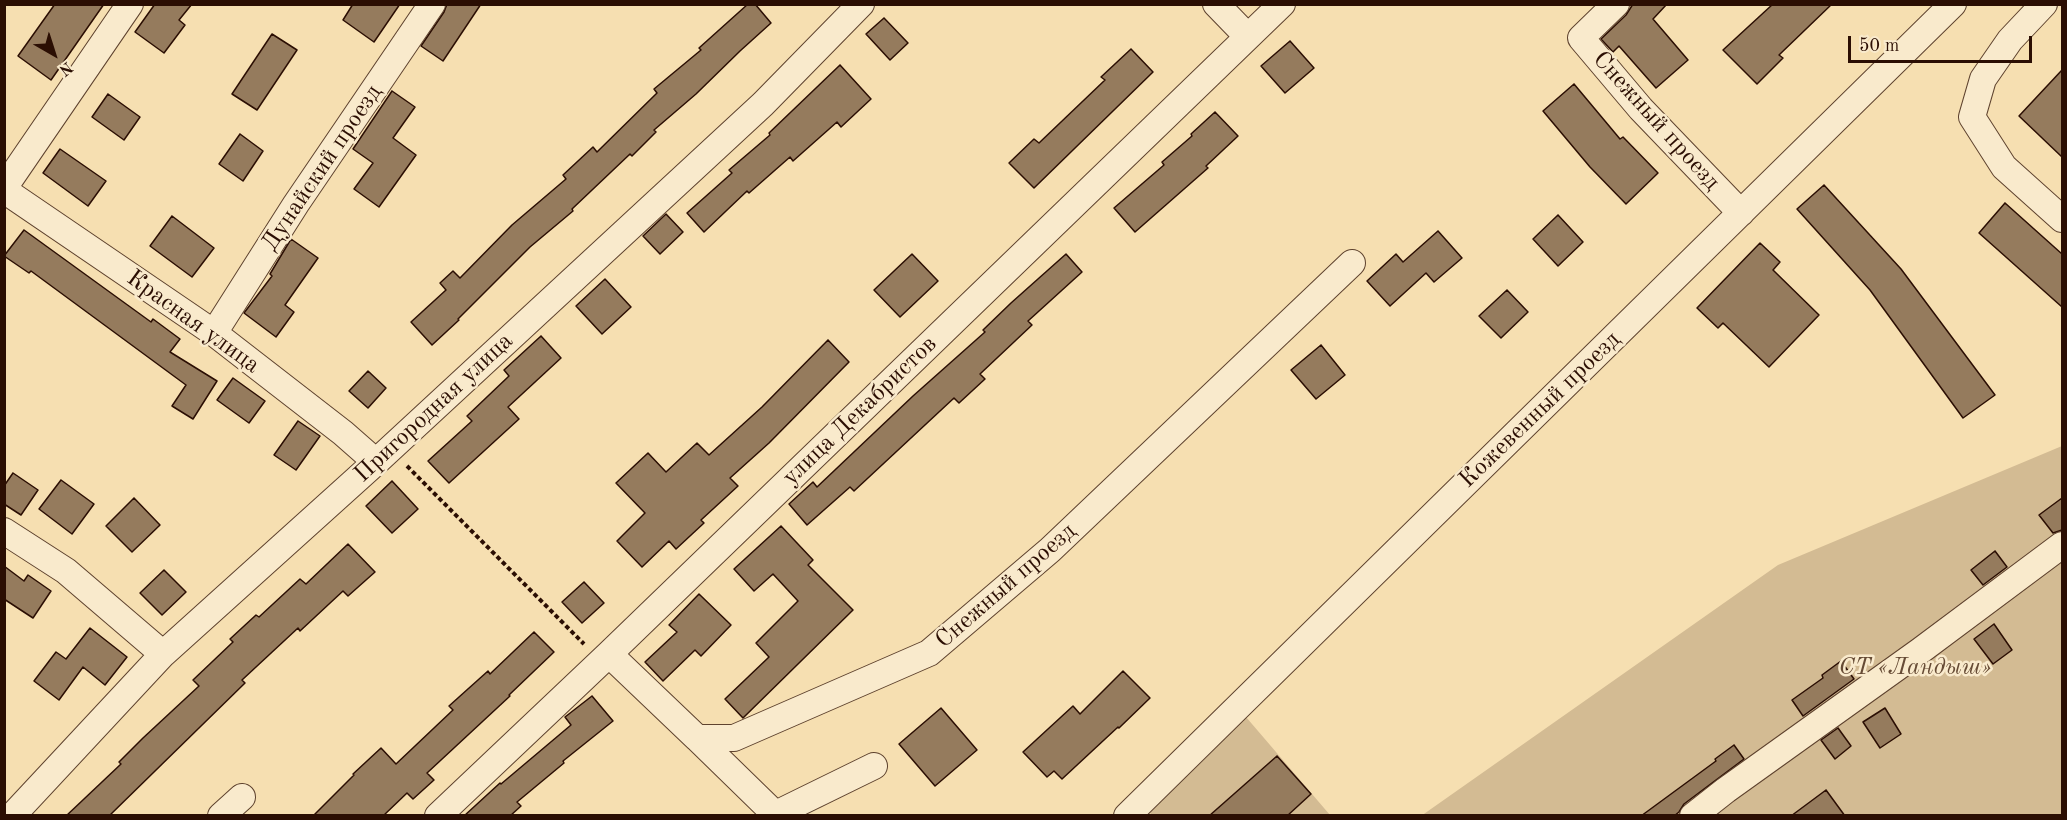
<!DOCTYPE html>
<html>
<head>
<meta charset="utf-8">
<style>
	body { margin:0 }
	#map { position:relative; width:2067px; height:820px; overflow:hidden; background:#f6dfb1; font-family:"Old Standard TT",serif }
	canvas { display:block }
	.frame { position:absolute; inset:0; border:6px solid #2b0e03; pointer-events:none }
	.north { position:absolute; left:24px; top:24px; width:60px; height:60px; -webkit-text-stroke:4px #f9eacc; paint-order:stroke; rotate:141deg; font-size:16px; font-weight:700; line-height:24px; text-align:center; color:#2b0e03 }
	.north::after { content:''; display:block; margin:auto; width:21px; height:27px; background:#2b0e03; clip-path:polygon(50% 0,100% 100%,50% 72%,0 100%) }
	.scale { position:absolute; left:1848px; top:36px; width:184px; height:27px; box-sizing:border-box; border:3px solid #2b0e03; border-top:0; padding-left:8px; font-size:18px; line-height:21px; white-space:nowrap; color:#2b0e03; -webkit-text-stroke:4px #f9eacc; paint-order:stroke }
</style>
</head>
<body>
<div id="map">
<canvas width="2067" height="820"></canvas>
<div class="frame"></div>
<div class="north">N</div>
<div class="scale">50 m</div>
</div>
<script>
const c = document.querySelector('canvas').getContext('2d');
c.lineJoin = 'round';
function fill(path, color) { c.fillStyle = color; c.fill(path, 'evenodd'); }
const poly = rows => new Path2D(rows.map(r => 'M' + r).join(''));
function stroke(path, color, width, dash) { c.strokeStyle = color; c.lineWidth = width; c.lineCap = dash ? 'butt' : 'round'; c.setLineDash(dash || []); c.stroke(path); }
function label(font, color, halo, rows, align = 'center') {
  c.font = font + ' "Old Standard TT",serif'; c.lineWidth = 5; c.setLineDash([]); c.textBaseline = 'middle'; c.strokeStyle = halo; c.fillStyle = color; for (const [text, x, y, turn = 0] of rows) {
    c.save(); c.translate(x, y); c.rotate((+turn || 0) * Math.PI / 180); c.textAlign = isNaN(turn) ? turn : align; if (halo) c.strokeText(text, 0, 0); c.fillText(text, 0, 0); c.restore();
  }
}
const green = poly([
	[2062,446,2062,815,1421,816,1778,565],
	[1246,717,1330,815,1153,816,1149,812]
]);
const building = poly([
	[55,4,104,4,51,80,18,56,55,4],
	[155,4,192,4,179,20,185,25,164,53,135,32,155,4],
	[353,4,400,4,374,42,343,20,353,4],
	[447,4,481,4,443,61,421,46,444,12,447,4],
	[748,4,755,4,771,23,740,51,696,94,654,130,656,132,632,156,630,154,572,209,573,211,530,247,458,319,459,320,432,345,411,322,446,290,440,283,453,271,460,278,512,225,566,179,563,175,593,147,597,152,657,93,654,89,701,50,699,48,748,4],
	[1633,4,1667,4,1653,19,1688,60,1656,88,1619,46,1613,52,1601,39,1626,15,1633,4],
	[1773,4,1832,4,1779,55,1783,58,1757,84,1723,50,1773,4],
	[884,18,908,43,890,60,866,34,884,18],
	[272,34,297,50,257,110,232,94,272,34],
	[1290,41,1314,68,1285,93,1261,66,1290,41],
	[1131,49,1153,72,1034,188,1009,163,1034,139,1039,143,1105,80,1101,77,1131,49],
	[840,65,871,99,841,127,837,122,793,161,790,157,749,193,747,191,704,232,687,213,732,173,729,170,770,135,769,133,840,65],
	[2062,70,2062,157,2019,116,2062,70],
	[1574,84,1620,139,1623,137,1658,173,1626,204,1590,167,1543,111,1574,84],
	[392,91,415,107,393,138,416,155,379,207,354,189,373,163,353,149,392,91],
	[108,94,140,117,124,140,92,117,108,94],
	[1215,112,1238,136,1206,166,1208,168,1135,232,1114,208,1164,165,1162,162,1192,136,1191,134,1215,112],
	[240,134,263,151,243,181,219,164,240,134],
	[60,149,106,181,88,206,43,173,60,149],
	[1824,185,1901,269,1995,395,1963,418,1870,290,1797,209,1824,185],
	[2005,203,2062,254,2062,307,1979,233,2005,203],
	[666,214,683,232,660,254,643,236,666,214],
	[1558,215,1583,242,1558,266,1533,239,1558,215],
	[172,216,214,248,192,277,150,246,172,216],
	[24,230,151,322,153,319,180,339,170,352,217,381,193,419,172,406,186,385,31,271,29,273,4,256,24,230],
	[1438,231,1462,258,1434,282,1426,273,1390,306,1367,281,1396,254,1403,262,1438,231],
	[291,239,318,258,285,305,294,312,276,337,244,313,272,276,270,274,291,239],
	[1760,243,1780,262,1773,270,1819,315,1769,367,1723,323,1718,328,1697,308,1760,243],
	[912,254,938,281,900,317,874,290,912,254],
	[1066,254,1082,272,1028,321,1032,325,980,374,985,379,959,403,954,398,854,491,850,487,807,525,789,504,813,482,817,487,913,396,985,332,983,330,1011,303,1066,254],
	[605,279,631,307,602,334,576,306,605,279],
	[1507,290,1528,312,1501,338,1479,316,1507,290],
	[541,336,561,358,508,407,519,419,449,483,428,461,472,421,467,416,509,376,504,370,541,336],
	[828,340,849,362,769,443,730,478,738,486,701,520,704,523,676,549,669,541,642,567,617,541,645,513,616,483,648,453,666,472,697,443,709,455,762,407,828,340],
	[1321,345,1345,375,1316,399,1291,370,1321,345],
	[368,371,386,388,368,408,349,391,368,371],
	[233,378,265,401,249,423,217,400,233,378],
	[298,421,320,436,296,470,274,455,298,421],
	[13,473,38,490,21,515,4,504,4,486,13,473],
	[61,480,94,504,72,534,39,509,61,480],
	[392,481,418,509,392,533,366,506,392,481],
	[134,498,160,525,132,552,106,526,134,498],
	[2062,498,2062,530,2053,533,2039,515,2062,498],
	[781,526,813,560,808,565,853,610,743,718,725,699,769,657,756,643,798,601,773,574,754,591,734,569,781,526],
	[348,544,375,572,348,596,343,591,300,631,298,628,242,680,245,683,109,816,66,816,121,764,119,762,143,738,199,686,193,680,233,642,230,639,256,615,259,617,300,579,306,584,348,544],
	[1995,551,2007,567,1983,585,1971,570,1995,551],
	[4,566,24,581,28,575,51,591,33,618,4,599,4,566],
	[164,570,186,592,162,615,140,593,164,570],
	[584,582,604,603,582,623,562,602,584,582],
	[699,594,731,625,701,656,695,650,663,681,645,662,677,632,669,625,699,594],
	[1994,624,2012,650,1993,664,1974,639,1994,624],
	[90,628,127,657,105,685,83,667,59,700,34,681,56,652,66,659,90,628],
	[534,632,554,652,509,695,510,696,427,773,434,780,413,799,407,793,383,816,313,816,354,775,353,774,381,748,396,764,453,710,449,706,488,671,490,674,534,632],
	[1841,661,1854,679,1803,716,1792,700,1823,678,1822,675,1841,661],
	[1123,671,1150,698,1119,728,1118,727,1062,779,1054,771,1047,777,1023,752,1073,706,1080,714,1123,671],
	[592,696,613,721,563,761,564,763,517,802,521,806,510,816,464,816,500,783,501,784,571,725,565,717,592,696],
	[941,708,977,750,935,786,899,744,941,708],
	[1885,708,1901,734,1880,748,1863,722,1885,708],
	[1838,728,1851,746,1835,759,1821,740,1838,728],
	[1734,745,1744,759,1684,804,1679,812,1674,816,1641,816,1716,761,1715,759,1734,745],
	[1277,756,1311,794,1287,816,1209,816,1277,756],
	[1826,790,1845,816,1791,816,1826,790]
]);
const path = poly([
	[407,466,584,644]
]);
const minor = poly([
	[1216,4,1247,36],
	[1616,4,1581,38,1641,109,1741,213],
	[2044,4,2010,40,1983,79,1972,117,2004,167,2062,219],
	[4,188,130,4],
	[4,190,214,333,343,433,376,462],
	[214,333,296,204,432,4],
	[4,531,66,571,163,654],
	[609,654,697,738,734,738,929,653,1050,550,1352,263],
	[697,738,777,816],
	[776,814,874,766],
	[12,816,163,654,376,462,763,104,861,4],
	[221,816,242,797],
	[438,816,609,654,1282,4],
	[1127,816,1953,4],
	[1693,816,1726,790,1920,651,2062,545]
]);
const streetNames = [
	["Снежный проезд",1656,121,48],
	["Дунайский проезд",322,168,-56],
	["Красная улица",193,322,36],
	["Пригородная улица",434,408,-43],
	["Кожевенный проезд",1540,410,-44],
	["улица Декабристов",860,411,-44],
	["Снежный проезд",1006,586,-41]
];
const parkNames = [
	["СТ «Ландыш»",1915,668]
];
fill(green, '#d3bb93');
fill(building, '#957b5d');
stroke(building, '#2b0e03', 1.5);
stroke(minor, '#5e422e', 28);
stroke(path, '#2b0e03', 4, [4.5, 3]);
stroke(minor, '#f9eacc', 26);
label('24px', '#2b0e03', '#f9eacc', streetNames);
label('italic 24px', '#664b35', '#f9eacc', parkNames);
</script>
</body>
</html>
